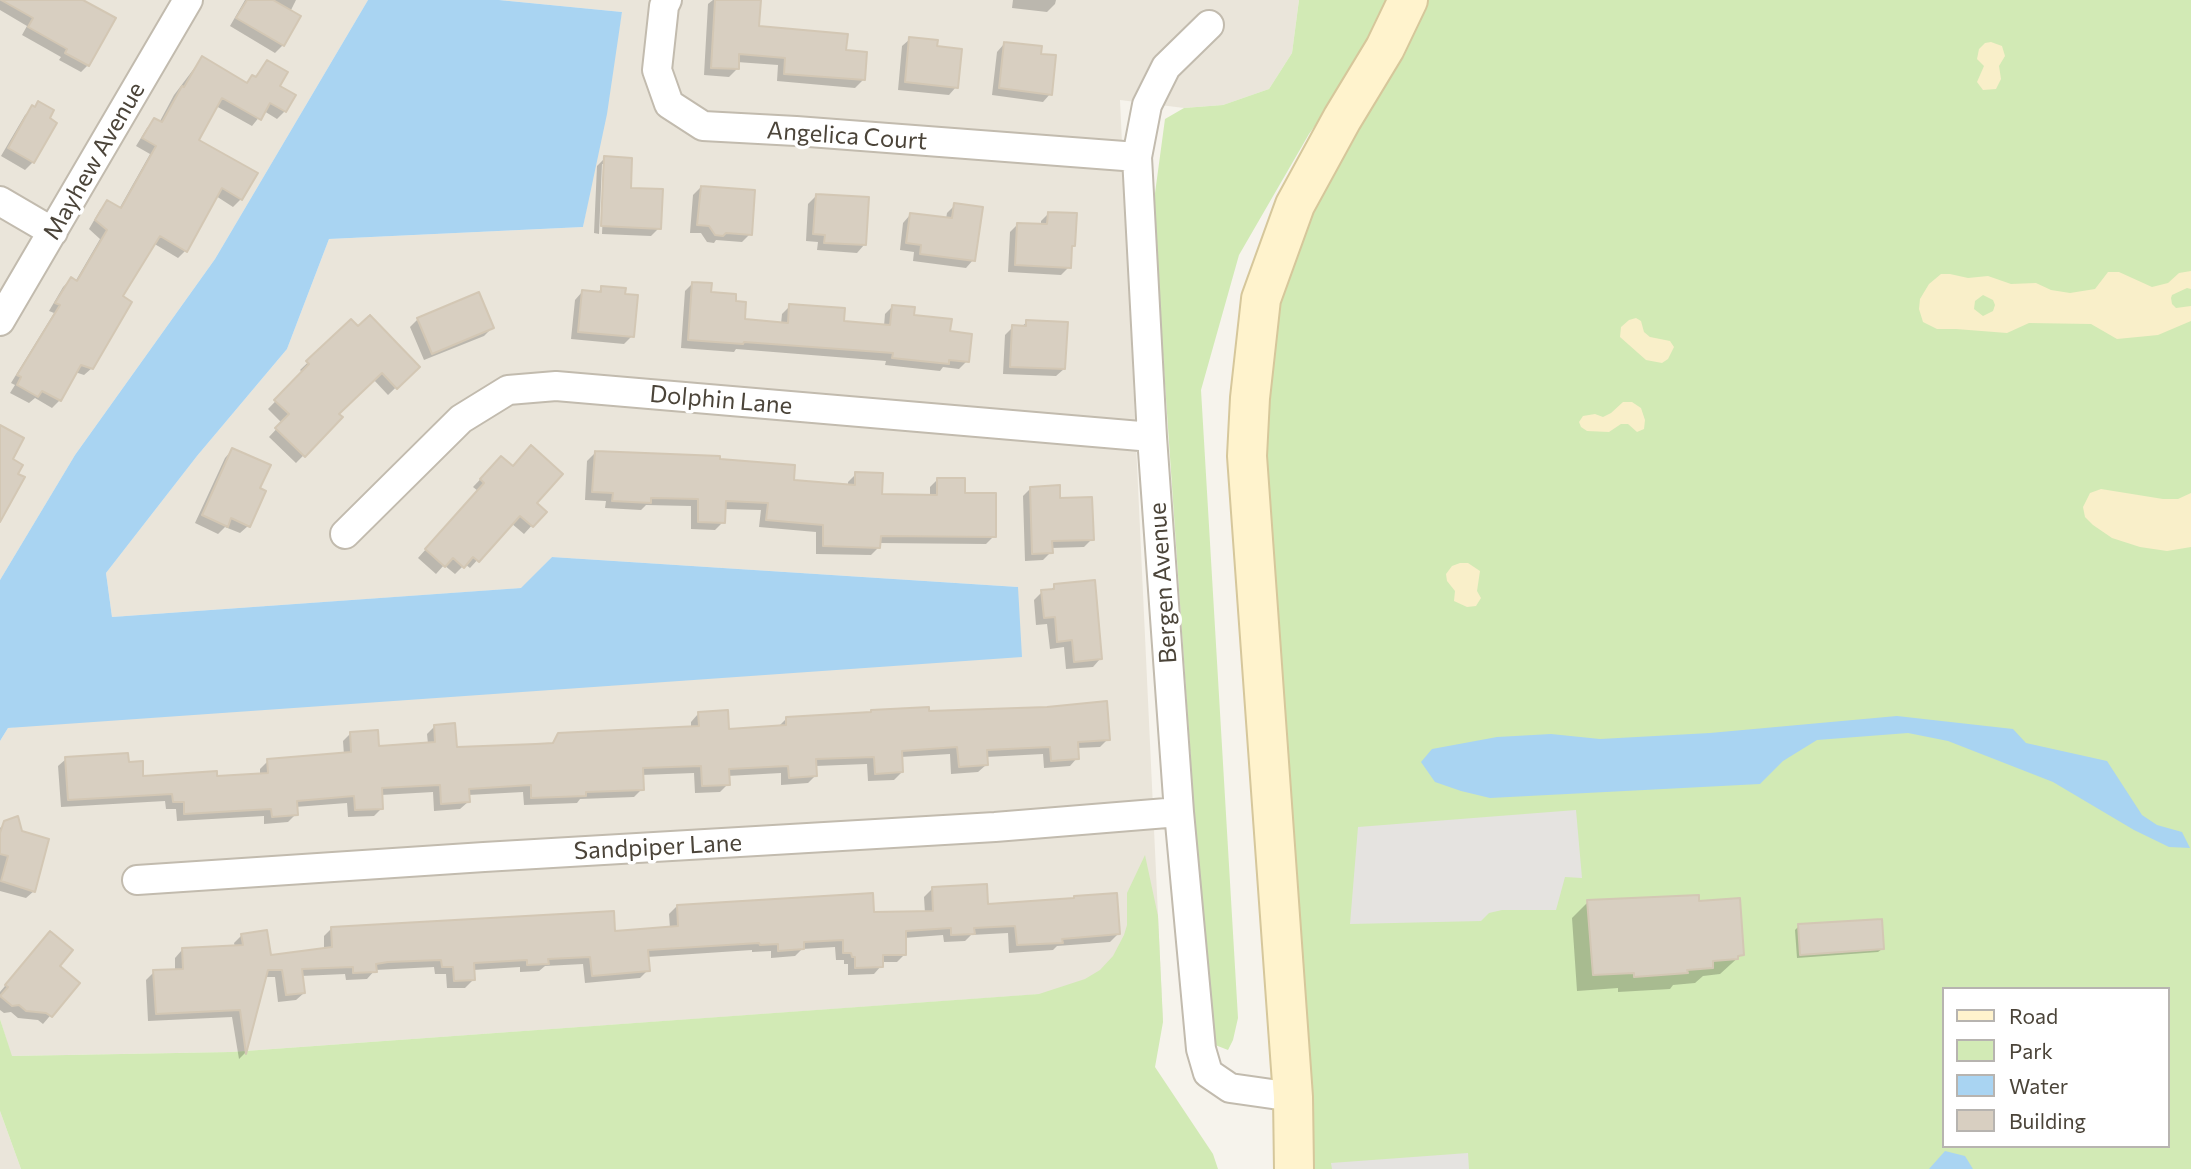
<!DOCTYPE html>
<html>
<head>
<meta charset="utf-8">
<style>
	body { margin:0 }
	#map { position:relative; width:2191px; height:1169px; overflow:hidden; background:#f6f3ec; font-family:Commissioner,sans-serif }
	canvas { display:block }
	.legend { position:absolute; left:1942px; top:987px; width:228px; height:161px; box-sizing:border-box; background:#fff; border:2px solid #b7b4b0; margin:0; padding:9px 12px; list-style:none; font-size:21px; color:#4b4439 }
	.legend li { display:flex; align-items:center; gap:14px; height:35px }
	.legend b { width:35px; border:2px solid #b7b4b0 }
</style>
</head>
<body>
<div id="map">
<canvas width="2191" height="1169"></canvas>
<ul class="legend">
<li><b style="height:9px;background:#fff3cd"></b>Road</li>
<li><b style="height:19px;background:#d2eab5"></b>Park</li>
<li><b style="height:19px;background:#a9d4f2"></b>Water</li>
<li><b style="height:19px;background:#d8cfc1"></b>Building</li>
</ul>
</div>
<script>
const c = document.querySelector('canvas').getContext('2d');
c.lineJoin = 'round';
function fill(path, color) { c.fillStyle = color; c.fill(path, 'evenodd'); }
const poly = rows => new Path2D(rows.map(r => 'M' + r).join(''));
function stroke(path, color, width, dash) { c.strokeStyle = color; c.lineWidth = width; c.lineCap = dash ? 'butt' : 'round'; c.setLineDash(dash || []); c.stroke(path); }
function label(font, color, halo, rows, align = 'center') {
  c.font = font + ' Commissioner,sans-serif'; c.lineWidth = 7; c.setLineDash([]); c.textBaseline = 'middle'; c.strokeStyle = halo; c.fillStyle = color; for (const [text, x, y, turn = 0] of rows) {
    c.save(); c.translate(x, y); c.rotate((+turn || 0) * Math.PI / 180); c.textAlign = isNaN(turn) ? turn : align; if (halo) c.strokeText(text, 0, 0); c.fillText(text, 0, 0); c.restore();
  }
}
const residential = poly([
	[0,0,368,0,215,259,75,455,0,580],
	[499,0,1299,0,1292,53,1269,89,1223,105,1184,108,1120,100,1163,1022,1157,1002,1098,990,231,1052,11,1056,0,1019,0,741,8,728,1018,587,552,557,522,588,112,617,106,573,197,456,287,349,329,239,583,227,622,12],
	[0,1111,21,1169,0,1169]
]);
const green = poly([
	[1299,0,1389,0,1361,62,1309,134,1239,255,1201,390,1238,1018,1233,1040,1228,1050,1210,1043,1153,208,1165,119,1184,108,1223,105,1269,89,1292,53],
	[1408,0,2191,0,2191,1169,1294,1169,1247,456,1261,299],
	[1944,989,2168,989,2168,1146,1944,1146],
	[1145,855,1158,916,1163,1022,1155,1067,1213,1154,1218,1169,21,1169,0,1111,0,1019,12,1056,231,1052,1039,994,1085,979,1100,970,1113,956,1124,935,1127,925,1127,893]
]);
const sand = poly([
	[1991,42,2002,46,2005,56,1999,66,2001,79,1996,89,1983,90,1977,82,1984,66,1977,59,1979,49,1985,43],
	[2191,271,2191,289,2187,288,2172,295,2171,298,2172,304,2176,308,2191,306,2191,321,2158,335,2117,339,2091,324,2029,323,2007,333,1956,329,1937,329,1923,322,1919,309,1920,299,1929,284,1941,274,1950,274,1968,278,1988,276,2011,284,2036,283,2051,290,2070,293,2095,289,2108,272,2119,272,2152,287,2168,283,2179,273],
	[1983,295,1993,300,1995,305,1993,311,1983,316,1974,309,1975,301],
	[1636,318,1641,321,1644,332,1650,337,1670,341,1674,347,1668,359,1662,363,1646,360,1620,337,1621,327,1629,320],
	[1623,402,1632,402,1641,408,1645,420,1644,429,1637,432,1628,424,1621,424,1609,432,1587,431,1581,427,1579,422,1583,416,1595,414,1603,417,1611,413],
	[2101,489,2163,499,2178,499,2191,493,2191,547,2167,551,2140,547,2112,538,2093,525,2085,517,2083,507,2090,493],
	[1460,563,1468,563,1480,571,1477,591,1481,598,1476,606,1467,607,1454,601,1455,591,1447,581,1446,574,1452,566]
]);
const parking = poly([
	[1576,810,1582,878,1565,877,1556,910,1502,910,1489,913,1481,921,1350,924,1358,827],
	[1468,1153,1469,1169,1332,1169,1331,1163]
]);
const water = poly([
	[368,0,499,0,622,12,607,114,583,227,329,239,287,349,197,456,106,573,112,617,521,588,552,557,1018,587,1022,657,8,728,0,741,0,580,75,455,215,259],
	[1897,716,2013,729,2026,743,2107,761,2142,815,2157,825,2182,832,2190,848,2169,847,2134,830,2053,782,1948,741,1908,733,1817,740,1783,761,1760,784,1490,798,1461,791,1435,782,1421,762,1432,749,1497,737,1551,734,1600,739,1710,733],
	[1945,1151,1965,1156,1973,1169,1929,1169]
]);
const shadow = poly([
	[0,0,79,0,88,65,81,72,59,60,61,57,22,35,27,26,0,10],
	[245,0,296,0,290,12,283,45,275,53,230,26],
	[713,0,750,0,757,28,844,51,863,80,855,88,777,81,778,65,737,62,737,69,729,77,704,75,708,4],
	[1013,0,1056,0,1055,4,1047,12,1012,8],
	[910,39,935,48,956,87,949,95,898,90,902,46],
	[1004,44,1039,56,1050,94,1043,102,992,95,997,52],
	[202,58,246,84,252,77,254,78,267,62,278,86,294,96,285,111,277,119,264,111,252,126,216,106,196,140,241,199,233,207,216,196,185,251,178,258,153,243,121,297,92,368,84,375,75,372,60,400,52,408,35,398,29,403,10,393,15,385,11,383,54,313,49,311,63,287,71,279,75,282,100,239,89,229,100,210,108,202,119,209,150,154,136,146,147,128,154,120,159,123,174,95],
	[39,103,33,162,25,170,1,156,25,115],
	[605,158,659,228,651,236,602,234,605,164,602,164,599,234,594,233,597,166],
	[701,187,750,234,742,242,716,240,714,243,707,242,701,233,690,233,693,195],
	[816,196,864,245,857,253,817,250,818,242,806,241,808,204],
	[955,205,973,260,966,268,913,261,914,252,900,250,903,223,910,215,946,219,947,213],
	[1049,213,1073,246,1070,249,1069,267,1061,275,1008,272,1010,232,1018,224,1041,225,1041,221],
	[693,283,709,294,734,303,743,321,781,324,782,314,790,306,842,322,884,326,885,314,893,306,948,333,967,361,959,369,943,367,940,371,885,365,886,361,736,349,734,352,681,348,685,291],
	[602,288,632,336,624,344,571,339,575,300,582,292,596,294],
	[418,319,492,328,484,336,424,360,410,327],
	[351,321,358,328,417,367,388,395,373,379,337,414,341,417,296,463,269,437,282,423,268,409,303,373,300,370],
	[1027,322,1064,369,1056,376,1003,374,1005,335,1013,327,1021,327],
	[232,450,258,489,248,526,240,533,225,527,218,534,195,523,225,458],
	[595,453,719,461,792,482,848,487,848,482,856,474,880,496,930,497,930,487,938,479,963,495,994,536,986,544,879,543,879,547,871,555,816,554,816,532,759,527,761,510,724,509,723,522,715,530,691,529,691,506,646,505,641,510,605,508,606,501,585,500,587,461],
	[493,466,544,512,524,534,511,523,470,568,465,564,455,574,444,565,436,574,418,558,478,491,473,487],
	[1031,488,1059,500,1092,539,1084,547,1051,548,1051,552,1043,560,1025,561,1023,496],
	[1055,586,1100,659,1093,667,1066,669,1064,647,1050,649,1047,624,1036,625,1034,600,1042,592,1049,591],
	[928,713,1108,739,1100,747,1077,748,1077,758,1070,766,1044,768,1043,754,986,757,986,765,978,772,951,774,950,754,901,757,902,772,894,780,868,781,867,764,815,766,815,776,808,783,781,785,781,773,727,776,728,784,720,792,695,793,694,773,641,775,642,789,634,797,580,799,577,803,524,805,523,792,468,795,468,802,460,809,434,811,433,792,381,795,382,808,374,816,348,817,347,803,295,807,296,814,288,822,264,824,264,816,177,821,176,809,166,809,165,801,61,807,58,766,66,759,142,777,260,776,260,769,268,761,344,755,343,741,351,733,377,748,428,744,427,734,435,726,455,748,550,745,559,735,691,728,691,722,698,714,728,731,779,726,787,718],
	[5,823,34,891,26,898,0,891,0,828],
	[932,889,987,906,1072,900,1075,897,1118,934,1110,942,1057,946,1053,950,1009,953,1008,933,971,935,965,941,944,942,943,935,904,938,905,954,897,962,881,962,881,966,874,974,848,975,848,964,844,964,844,960,836,960,835,947,802,949,795,956,771,958,771,951,752,952,752,950,647,957,648,970,640,978,585,983,583,964,545,966,539,971,520,972,520,967,473,970,473,980,465,988,447,988,446,974,435,974,434,967,375,970,367,979,346,980,345,974,301,976,304,993,296,1000,278,1002,275,977,265,977,245,1053,239,1059,232,1017,148,1021,146,980,154,972,175,971,175,958,182,950,235,947,234,943,242,935,269,957,324,949,324,936,332,928,614,933,670,928,669,914,677,906,873,914,925,913,924,897],
	[1588,902,1697,902,1742,954,1720,974,1703,976,1695,983,1673,985,1670,989,1618,992,1618,988,1577,991,1572,918],
	[1799,926,1882,949,1878,952,1797,958,1795,930],
	[42,941,58,966,78,983,43,1024,38,1020,18,1018,11,1012,4,1013,0,1010,0,992]
]);
const building = poly([
	[1,0,83,0,116,18,89,66,65,53,67,49,28,27,33,18,1,0],
	[247,0,273,0,301,16,284,46,236,18,247,0],
	[715,0,761,0,759,26,848,34,846,50,867,52,865,80,784,74,785,58,739,54,739,69,711,68,715,0],
	[909,37,938,40,937,46,962,49,958,88,905,82,909,37],
	[1004,42,1042,46,1041,54,1056,55,1052,95,999,88,1004,42],
	[202,56,247,83,252,75,256,77,267,60,288,72,280,86,296,95,286,112,270,103,261,120,222,98,199,140,258,173,242,200,222,188,187,252,160,236,123,296,132,302,93,369,81,365,61,401,42,391,38,397,17,385,21,377,17,375,60,305,55,303,71,277,77,281,107,230,95,220,107,200,121,208,156,146,142,138,154,118,162,122,182,86,184,87,202,56],
	[38,101,54,110,50,118,57,123,34,163,8,148,32,105,35,107,38,101],
	[604,156,632,158,631,188,663,189,661,229,601,226,604,156],
	[701,186,755,190,752,235,726,233,723,236,715,235,709,226,697,225,701,186],
	[816,194,869,197,866,245,824,243,825,235,813,234,816,194],
	[954,203,983,207,975,261,920,254,921,245,906,243,910,213,952,218,954,203],
	[1048,212,1077,213,1075,246,1072,246,1071,268,1015,265,1017,223,1047,224,1048,212],
	[692,282,712,283,711,292,736,294,736,301,746,302,745,319,788,323,789,304,845,308,844,321,890,325,892,305,915,307,914,315,952,319,950,331,972,334,969,362,949,360,949,364,892,358,893,353,744,342,743,344,688,340,692,282],
	[601,286,626,288,625,294,638,295,634,337,578,332,582,290,601,292,601,286],
	[479,292,494,328,432,354,417,318,479,292],
	[370,315,420,367,397,389,382,373,339,414,343,417,305,457,275,428,289,414,274,400,309,364,306,361,351,319,358,326,370,315],
	[1026,320,1068,322,1065,369,1010,367,1012,325,1026,326,1026,320],
	[0,425,24,438,13,459,23,465,18,474,25,477,0,522,0,425],
	[531,445,563,474,537,503,547,512,533,527,520,516,479,562,473,557,464,568,453,558,445,567,425,549,484,483,480,479,501,456,513,466,531,445],
	[232,448,271,465,260,488,266,491,250,527,231,518,228,527,202,515,232,448],
	[595,451,720,456,720,459,795,465,794,480,855,485,855,472,883,473,882,494,937,495,937,478,965,478,965,493,996,493,996,537,881,536,880,548,823,546,823,525,766,520,768,503,726,501,725,523,698,522,698,499,651,498,651,503,612,501,613,493,592,492,595,451],
	[1060,485,1060,498,1092,497,1094,540,1052,541,1053,553,1032,554,1030,487,1060,485],
	[1095,580,1102,659,1074,662,1072,640,1057,642,1055,617,1044,618,1041,590,1054,589,1054,584,1095,580],
	[1107,701,1110,740,1078,742,1079,759,1051,761,1050,747,987,750,988,765,959,767,957,747,902,751,903,772,875,774,874,757,816,759,817,776,789,778,788,766,729,769,730,785,702,786,701,766,643,768,644,790,586,792,586,796,531,798,531,785,469,789,470,802,441,804,440,785,382,788,383,809,355,810,354,796,297,801,298,815,272,817,271,809,184,814,184,802,173,802,172,794,68,800,65,757,128,753,129,762,143,761,143,776,217,771,217,776,268,773,267,759,351,752,350,732,378,730,379,746,435,742,434,725,455,723,457,747,536,744,553,743,558,733,699,726,698,712,728,710,729,729,786,725,786,717,871,712,871,710,929,707,929,711,1047,707,1107,701],
	[18,816,22,831,49,839,35,892,1,881,8,856,0,854,0,833,4,821,18,816],
	[987,884,988,904,1074,898,1074,896,1117,893,1120,934,1062,939,1063,943,1017,945,1015,926,974,928,975,934,951,935,951,928,906,931,906,955,883,955,883,967,855,968,855,957,852,957,851,953,843,953,843,940,804,942,804,949,778,951,778,944,760,945,759,943,648,950,650,971,592,976,590,957,548,959,549,964,527,965,527,960,474,963,475,980,454,981,453,967,442,967,441,960,388,962,376,964,377,972,353,973,353,967,302,969,305,993,286,995,282,970,268,970,246,1054,240,1010,156,1014,153,970,183,969,182,948,243,945,241,934,267,930,271,955,332,947,331,927,614,911,615,931,678,926,677,905,873,893,874,912,933,911,932,887,987,884],
	[1699,895,1699,901,1740,898,1744,955,1738,956,1738,959,1713,961,1713,968,1687,970,1688,973,1634,977,1634,973,1593,975,1587,900,1699,895],
	[1882,919,1884,949,1800,955,1798,924,1882,919],
	[50,931,73,950,60,966,80,983,52,1017,46,1013,26,1011,19,1005,12,1006,0,996,8,987,5,985,50,931]
]);
const street = poly([
	[667,0,664,6,657,70,669,104,703,126,796,131,1137,157],
	[1209,25,1166,67,1147,105,1137,157,1152,437,1179,812,1201,1049,1208,1073,1230,1088,1293,1097],
	[0,201,53,232],
	[0,321,188,0],
	[345,534,461,419,508,390,556,386,1152,437],
	[137,880,484,857,995,827,1179,812]
]);
const secondary = poly([
	[1294,1169,1293,1097,1247,456,1250,398,1261,299,1295,205,1342,119,1385,48,1408,0]
]);
const streetNames = [
	["Angelica Court",847,136,4],
	["Mayhew Avenue",94,161,-60],
	["Dolphin Lane",721,400,5],
	["Bergen Avenue",1163,583,-94],
	["Sandpiper Lane",658,847,-3]
];
fill(residential, '#eae5da');
fill(green, '#d2eab5');
fill(sand, '#f9efc9');
fill(parking, '#e5e3e0');
fill(water, '#a9d4f2');
fill(shadow, '#0003');
fill(building, '#d8cfc1');
stroke(building, '#d3c7b4', 2);
stroke(street, '#c2bbae', 32);
stroke(secondary, '#d6c79b', 42);
stroke(street, '#fff', 28);
stroke(secondary, '#fff3cd', 38);
label('24px', '#4b4439', '#fff', streetNames);
</script>
</body>
</html>
